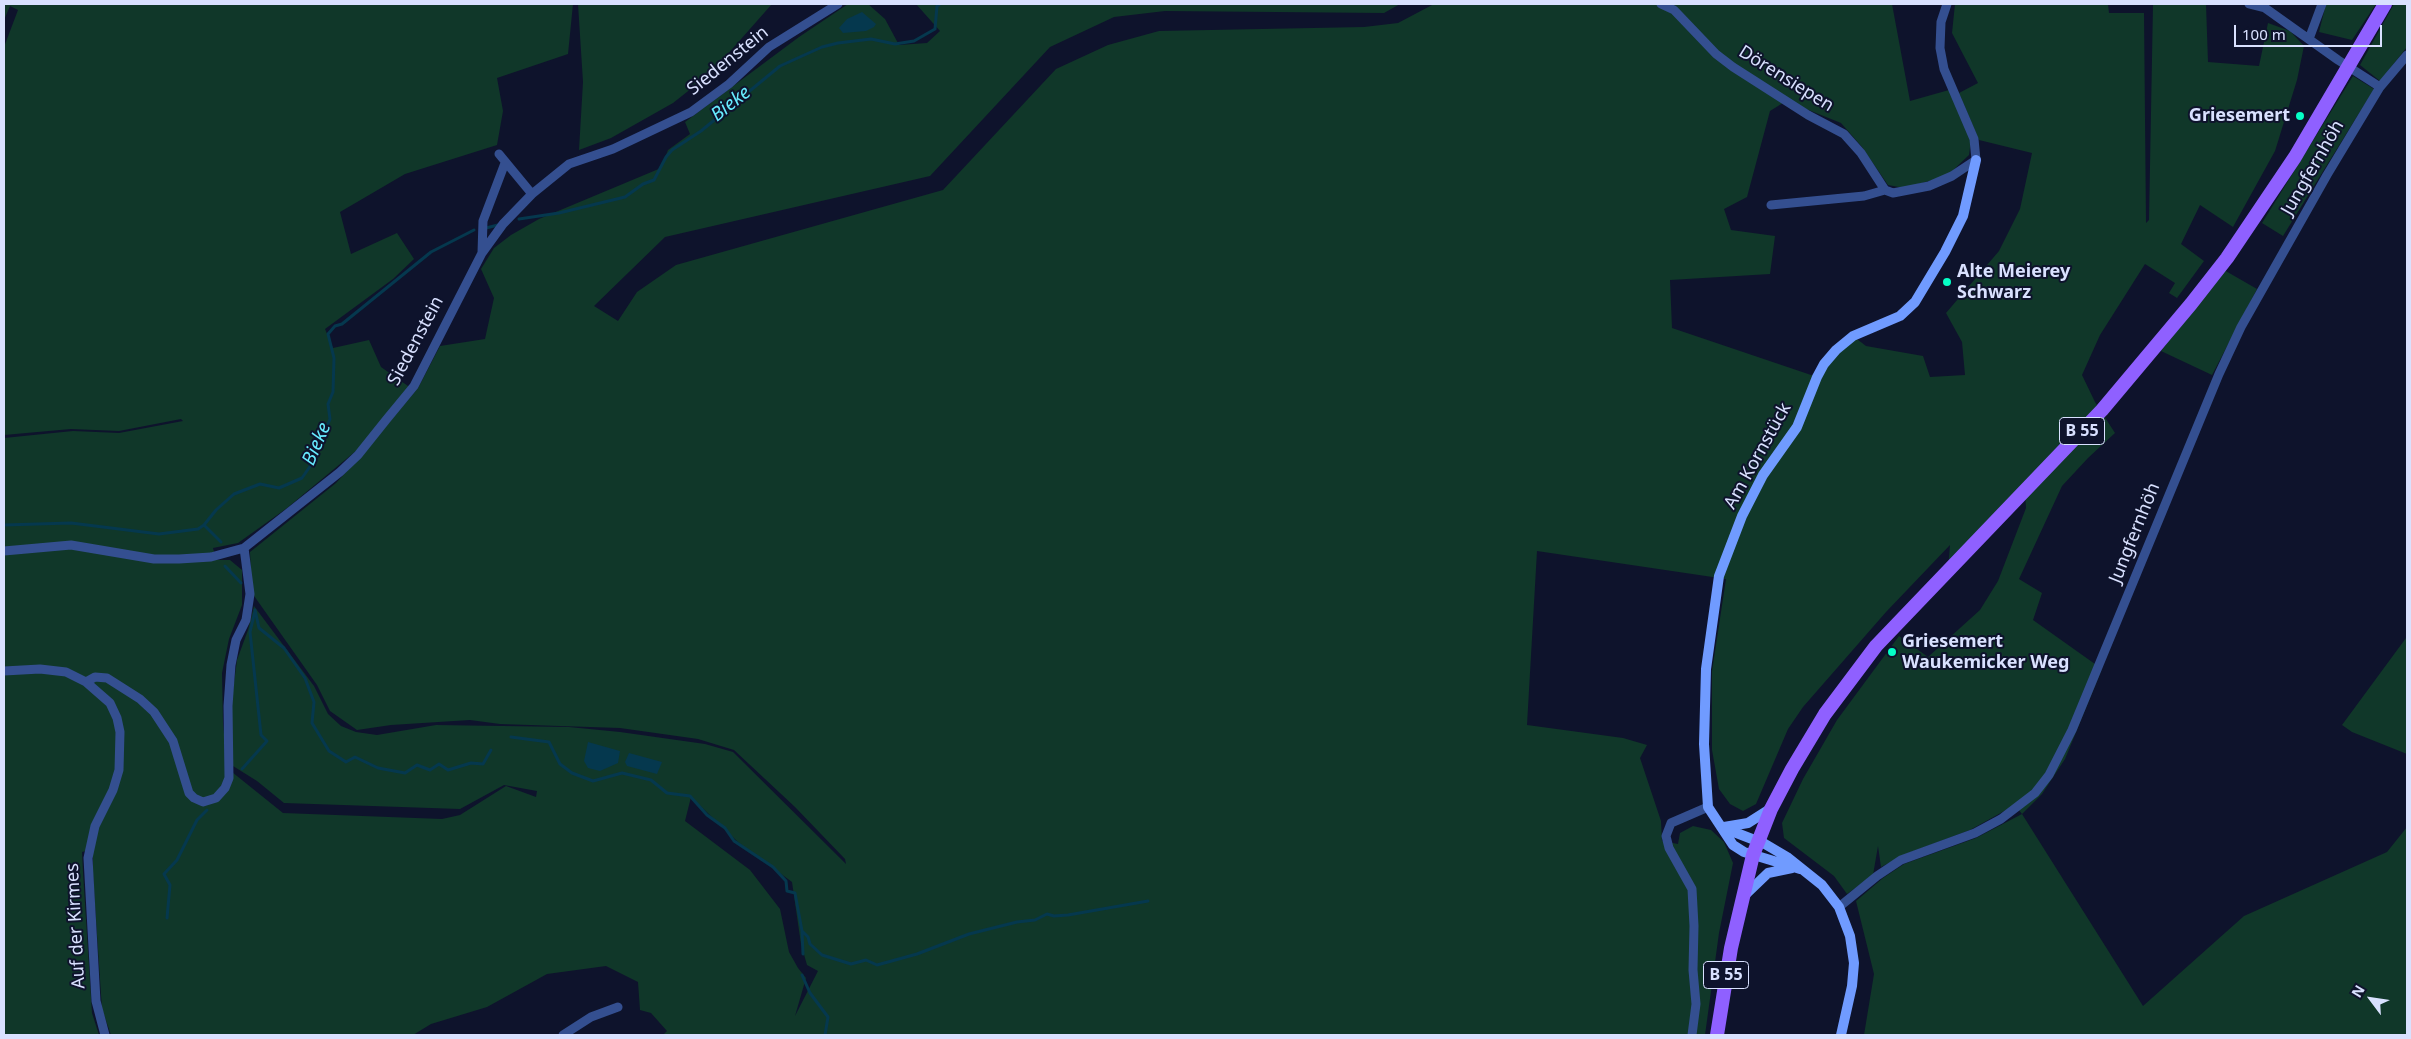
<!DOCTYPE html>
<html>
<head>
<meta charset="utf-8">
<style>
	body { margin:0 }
	#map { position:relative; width:2411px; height:1039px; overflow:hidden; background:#0e132c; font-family:"Noto Sans",sans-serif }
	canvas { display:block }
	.frame { position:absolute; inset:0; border:5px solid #d9e1ff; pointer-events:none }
	.north { position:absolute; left:2346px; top:974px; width:50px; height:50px; -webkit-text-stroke:4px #0e132c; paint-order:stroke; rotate:301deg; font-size:14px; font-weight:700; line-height:20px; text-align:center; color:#d9e1ff }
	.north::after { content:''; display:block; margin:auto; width:18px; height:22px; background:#d9e1ff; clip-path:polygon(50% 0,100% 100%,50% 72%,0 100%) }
	.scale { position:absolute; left:2234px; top:25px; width:148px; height:22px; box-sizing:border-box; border:2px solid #d9e1ff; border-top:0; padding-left:6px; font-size:15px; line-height:18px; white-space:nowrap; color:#d9e1ff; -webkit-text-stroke:4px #0e132c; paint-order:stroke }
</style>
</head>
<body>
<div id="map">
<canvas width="2411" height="1039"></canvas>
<div class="frame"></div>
<div class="north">N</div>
<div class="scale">100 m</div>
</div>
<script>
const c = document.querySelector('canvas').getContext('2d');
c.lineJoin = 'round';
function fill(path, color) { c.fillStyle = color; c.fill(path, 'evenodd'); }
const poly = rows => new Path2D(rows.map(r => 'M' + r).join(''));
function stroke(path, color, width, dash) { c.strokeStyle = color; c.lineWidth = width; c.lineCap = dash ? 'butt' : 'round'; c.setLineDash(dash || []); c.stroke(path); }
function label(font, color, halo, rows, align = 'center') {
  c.font = font + ' "Noto Sans",sans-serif'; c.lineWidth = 4; c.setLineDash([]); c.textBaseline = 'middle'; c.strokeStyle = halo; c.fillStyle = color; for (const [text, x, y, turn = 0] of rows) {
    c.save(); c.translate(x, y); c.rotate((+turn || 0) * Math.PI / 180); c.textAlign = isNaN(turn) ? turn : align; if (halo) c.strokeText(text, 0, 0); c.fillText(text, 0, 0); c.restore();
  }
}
const green = poly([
	[4,4,573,4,568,54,497,78,503,111,497,145,405,174,340,212,351,254,397,233,414,259,393,279,325,329,333,348,369,340,381,367,408,386,411,385,357,450,287,508,238,543,213,548,216,560,230,560,242,570,242,605,229,639,222,673,223,723,227,768,283,813,442,819,460,815,506,786,536,797,537,791,504,785,460,809,284,803,257,781,233,766,231,706,237,660,248,630,254,606,314,686,328,714,341,726,356,732,377,735,436,725,569,727,620,732,705,744,733,752,846,864,845,859,795,807,734,750,698,739,620,728,500,724,470,720,391,725,357,730,330,711,317,685,252,593,250,552,336,483,361,456,418,388,440,346,485,339,494,298,481,269,494,248,511,235,539,219,661,168,668,150,690,134,685,122,799,37,848,4,868,4,885,19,899,45,927,43,940,31,916,4,1400,4,1384,13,1165,11,1114,17,1050,47,930,176,665,237,594,306,618,321,637,292,676,265,943,190,1056,69,1108,45,1159,31,1364,27,1398,23,1434,4,1892,4,1910,101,1949,90,1971,140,1969,155,1947,176,1904,188,1888,185,1862,147,1841,123,1786,101,1770,111,1747,197,1724,209,1731,230,1775,236,1770,274,1670,280,1672,328,1817,377,1853,336,1866,346,1923,356,1930,377,1965,375,1962,342,1946,313,1999,251,2020,209,2032,153,1979,140,1959,93,1978,83,1952,33,1955,4,2108,4,2109,13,2144,13,2146,223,2149,220,2153,4,2206,4,2208,62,2259,66,2268,23,2290,31,2304,46,2297,80,2275,151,2233,227,2200,205,2181,244,2204,261,2177,298,2169,293,2175,283,2145,264,2100,335,2082,375,2095,402,2115,433,2088,458,2062,486,2019,579,2042,593,2033,620,2102,669,2065,759,2042,794,2022,814,2143,1006,2244,916,2387,852,2407,827,2407,1035,1864,1035,1874,974,1856,901,1883,878,1904,864,1976,838,2022,814,2015,805,1970,830,1906,854,1881,867,1878,846,1873,875,1847,894,1834,876,1784,838,1782,823,1803,779,1837,720,1899,636,1928,657,1980,610,1998,581,2026,508,2025,493,1948,570,1950,545,1886,612,1803,707,1788,729,1756,804,1743,811,1730,804,1719,789,1712,750,1712,671,1726,579,1537,551,1527,725,1623,738,1647,745,1640,758,1661,821,1662,841,1678,844,1680,833,1693,826,1711,830,1724,842,1733,863,1719,933,1705,1035,663,1035,667,1031,651,1013,640,1010,638,982,606,966,547,974,487,1007,431,1024,413,1035,111,1035,102,1009,93,875,93,849,82,852,83,872,92,1013,99,1035,4,1035,4,438,73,431,119,433,183,421,181,419,119,431,71,429,4,435,4,47,18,10,10,6,4,20],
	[691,797,739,843,792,882,801,944,807,965,818,971,795,1016,806,978,798,968,789,952,780,909,750,870,685,821],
	[578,4,772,4,711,73,673,103,611,138,579,150,583,82],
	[2326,4,2376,4,2352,40,2319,32],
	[2394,4,2407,4,2407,47,2380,81,2360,65],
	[2353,76,2374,89,2283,236,2262,223],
	[2224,270,2257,289,2212,375,2161,351],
	[2407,630,2407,754,2352,732,2342,725,2406,638]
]);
const water = poly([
	[862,12,876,24,874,27,866,31,843,33,839,28,847,19],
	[588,742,620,751,618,763,600,771,588,768,584,761],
	[629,753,662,762,657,774,627,766,625,762]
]);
const stream = poly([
	[519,219,559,213,625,197,643,184,654,180,666,157,672,150,701,131,780,66,822,47,838,43,871,39,895,44,914,41,935,29,937,6,940,4],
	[486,228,498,225],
	[4,525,71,523,159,534,198,529,204,525,216,510,234,494,260,484,279,488,302,478,311,465,330,419,328,404,333,392,334,358,328,334,335,326,342,324,431,252,474,230],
	[204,525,221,542],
	[225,566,241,583],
	[255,610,259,628,284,648,305,678,314,702,312,723,329,751,346,762,355,757,378,768,405,773,417,765,430,770,439,764,448,770,471,763,483,764,491,750],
	[511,737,549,742,560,764,572,773,593,781,622,773,651,780,667,793,690,796,707,815,725,828,734,841,773,867,786,881,787,891,795,893,802,931,803,954],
	[242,769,267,741,261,735,250,632,255,611],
	[167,918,170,885,164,874,177,860,197,820,207,810],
	[802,931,808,937,810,944,822,955,851,964,866,960,877,965,917,954,969,934,1017,922,1035,920,1047,914,1054,916,1068,915,1148,901],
	[802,975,810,993,828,1017,825,1035]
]);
const street = poly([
	[1661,4,1674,10,1716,54,1733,67,1808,115,1844,134,1861,153,1885,190,1893,193,1929,186,1952,176,1976,160,1974,139,1944,69,1940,48,1941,22,1947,4],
	[2249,4,2265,8,2338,60,2380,87],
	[2309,39,2322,4],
	[499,154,532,194],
	[1771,205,1864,196,1885,190],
	[482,253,483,221,505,163],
	[4,551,71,545,154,559,179,559,211,557,244,548,340,472,358,455,386,420,414,386,482,253,503,224,532,194,569,164,613,149,691,112,729,84,769,47,838,4],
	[4,671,40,669,66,672,86,682,110,703,117,718,120,732,119,770,113,790,95,826,88,858,96,1001,105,1035],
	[86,682,95,677,107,678,140,699,154,712,173,741,189,793,194,798,203,802,216,798,225,788,229,778,228,706,231,665,236,640,246,620,250,594,244,548],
	[1839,907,1877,876,1901,860,1975,833,2001,819,2035,793,2049,775,2072,730,2219,374,2241,327,2327,175,2380,87,2407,55],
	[563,1035,591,1017,618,1007],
	[1692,1035,1696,1004,1693,970,1694,926,1692,889,1669,848,1666,836,1671,823,1708,807]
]);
const secondary = poly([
	[1721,827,1765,844,1787,857,1822,885,1839,907,1850,936,1854,963,1852,986,1841,1035],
	[1724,827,1748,823,1770,809],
	[1800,869,1744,852,1733,845,1708,807,1704,744,1706,669,1719,576,1742,516,1763,475,1797,427,1817,377,1824,364,1836,350,1853,336,1900,316,1915,302,1945,252,1963,216,1976,160],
	[1744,896,1768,873,1792,868]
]);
const primary = poly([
	[1717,1035,1731,948,1753,855,1771,809,1792,769,1825,714,1876,646,2102,410,2191,304,2227,258,2295,157,2385,4]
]);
const markers = [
	[2300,116,5,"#05ffc6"],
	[1947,282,5,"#05ffc6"],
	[1892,652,5,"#05ffc6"]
];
const shields = [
	[2082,431,45],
	[1726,975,45]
];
const shieldNames = [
	["B 55",2082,431],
	["B 55",1726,975]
];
const streetNames = [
	["Siedenstein",728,61,-39],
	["Dörensiepen",1786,79,32],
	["Jungfernhöh",2313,168,-60],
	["Siedenstein",416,341,-62],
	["Am Kornstück",1758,456,-61],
	["Jungfernhöh",2135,533,-68],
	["Auf der Kirmes",76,926,-93]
];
const poiNames = [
	["Griesemert",2290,116,"right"],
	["Alte Meierey",1957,272],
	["Schwarz",1957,293],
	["Griesemert",1902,642],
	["Waukemicker Weg",1902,663]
];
const waterNames = [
	["Bieke",731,104,-38],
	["Bieke",317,444,-67]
];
fill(green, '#103729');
fill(water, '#05384e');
stroke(stream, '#05384e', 3);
stroke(street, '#344f90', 9);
stroke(secondary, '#709bff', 10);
stroke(primary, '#8f60ff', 14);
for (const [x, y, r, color] of markers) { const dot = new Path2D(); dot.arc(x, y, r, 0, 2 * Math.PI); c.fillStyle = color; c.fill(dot); stroke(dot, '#0e132c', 2); }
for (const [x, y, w] of shields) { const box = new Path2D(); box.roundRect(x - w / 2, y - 13.5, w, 27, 4); c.fillStyle = '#0e132c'; c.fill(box); stroke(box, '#d9e1ff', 1); }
label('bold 16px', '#d9e1ff', null, shieldNames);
label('18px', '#d9e1ff', '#0e132c', streetNames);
label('bold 18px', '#d9e1ff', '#0e132c', poiNames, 'left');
label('italic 19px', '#67ebff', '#0e132c', waterNames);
</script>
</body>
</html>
